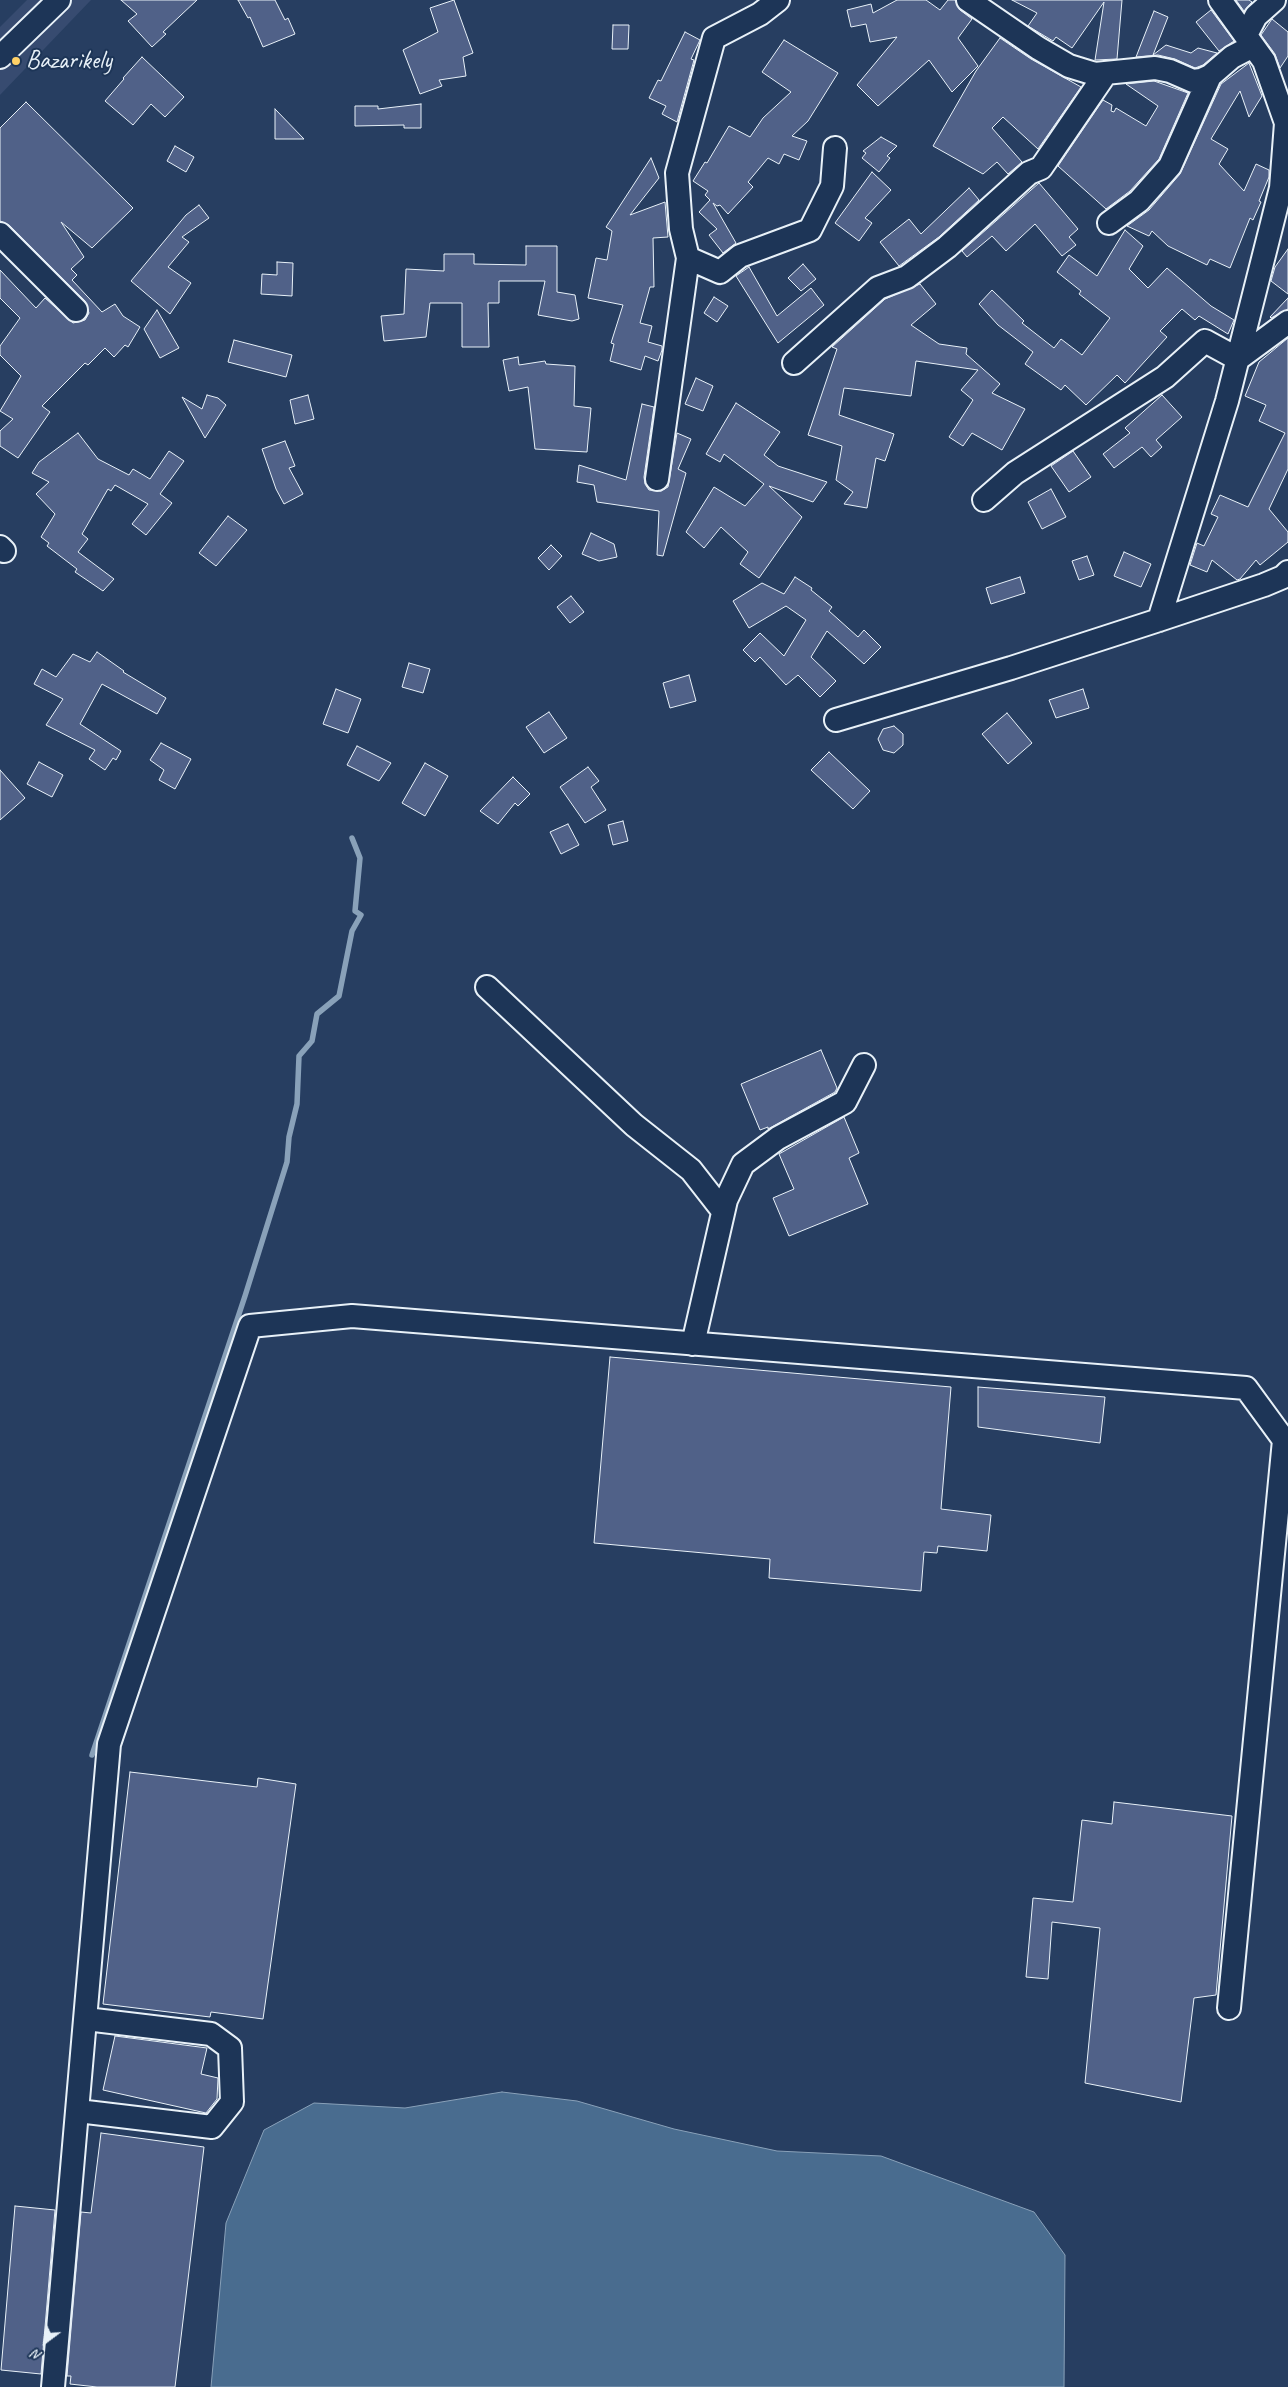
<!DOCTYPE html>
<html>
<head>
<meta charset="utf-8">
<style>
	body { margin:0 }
	#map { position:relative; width:1288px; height:2387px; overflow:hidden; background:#273e61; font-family:Caveat,sans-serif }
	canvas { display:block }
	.north { position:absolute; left:20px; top:2317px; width:50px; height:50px; -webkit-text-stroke:4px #1d3557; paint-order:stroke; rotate:211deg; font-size:14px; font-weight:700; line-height:20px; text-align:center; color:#e8f1f8 }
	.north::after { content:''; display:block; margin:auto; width:18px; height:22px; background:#e8f1f8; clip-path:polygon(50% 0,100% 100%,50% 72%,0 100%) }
</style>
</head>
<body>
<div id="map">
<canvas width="1288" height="2387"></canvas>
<div class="north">N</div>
</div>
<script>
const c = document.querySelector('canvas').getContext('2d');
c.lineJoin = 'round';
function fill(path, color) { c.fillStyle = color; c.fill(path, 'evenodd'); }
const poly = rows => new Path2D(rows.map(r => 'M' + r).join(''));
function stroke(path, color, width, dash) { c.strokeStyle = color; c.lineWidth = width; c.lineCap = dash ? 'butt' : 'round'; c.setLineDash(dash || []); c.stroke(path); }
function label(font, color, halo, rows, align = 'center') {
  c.font = font + ' Caveat,sans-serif'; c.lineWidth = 4; c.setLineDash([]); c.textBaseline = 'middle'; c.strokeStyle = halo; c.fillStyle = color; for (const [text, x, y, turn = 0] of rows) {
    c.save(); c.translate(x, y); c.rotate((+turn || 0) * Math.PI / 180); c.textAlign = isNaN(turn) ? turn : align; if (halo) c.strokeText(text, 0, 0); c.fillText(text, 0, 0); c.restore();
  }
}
const built = poly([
	[27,0,91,0,0,95,0,27]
]);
const water = poly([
	[502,2092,577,2101,674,2129,777,2151,881,2156,1034,2212,1065,2255,1064,2387,211,2387,226,2223,264,2130,314,2103,405,2108,502,2092]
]);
const stream = poly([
	[92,1755,245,1296,287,1162,289,1137,297,1104,299,1056,312,1041,317,1014,339,996,352,931,361,915,355,911,360,858,352,838]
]);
const building = poly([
	[121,0,197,0,163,32,166,34,152,47,128,21,137,14,121,0],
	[238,0,275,0,285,20,288,18,295,34,263,47,250,17,248,18,238,0],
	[454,0,473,53,463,57,466,76,439,80,442,86,420,94,403,50,438,32,430,8,454,0],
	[897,0,926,0,940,10,948,0,955,0,960,10,972,19,958,38,978,66,952,92,929,60,878,106,857,85,897,37,870,42,866,24,851,27,847,10,871,4,873,13,897,0],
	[1012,0,1122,0,1117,59,1095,60,1104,2,1072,48,1056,37,1053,41,1028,26,1037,13,1012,0],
	[1236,0,1249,0,1252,2,1244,11,1236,0],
	[1211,10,1234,41,1219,51,1196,22,1211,10],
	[1154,11,1168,17,1153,55,1166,45,1191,53,1198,48,1217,53,1203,65,1195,68,1175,59,1158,55,1136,57,1154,11],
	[1272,19,1288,32,1288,56,1280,68,1275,54,1261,35,1272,19],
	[613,25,629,25,628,49,612,49,613,25],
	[685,32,700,40,691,59,694,60,677,122,662,114,666,106,649,98,658,80,661,81,685,32],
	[1000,38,1031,59,1081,87,1038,149,1003,117,992,128,1022,162,1008,174,997,162,983,174,933,146,976,71,1000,38],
	[784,40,838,73,808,121,792,136,807,141,799,160,784,154,779,164,768,158,748,182,753,187,728,214,720,205,717,206,713,203,736,243,723,253,709,235,717,229,699,212,710,200,705,195,708,191,693,181,705,162,707,163,729,126,750,137,763,118,791,92,762,72,784,40],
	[142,57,184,97,165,117,151,104,133,125,105,101,124,79,123,78,142,57],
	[1249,63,1262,96,1249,117,1240,91,1211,139,1228,149,1219,164,1244,191,1256,164,1269,170,1269,177,1259,201,1261,202,1253,220,1250,218,1230,268,1210,259,1207,265,1168,246,1152,231,1149,236,1127,226,1149,210,1180,174,1221,84,1249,63],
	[1154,81,1188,93,1159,159,1130,191,1106,209,1058,166,1103,100,1112,105,1111,111,1114,112,1116,108,1146,126,1158,106,1126,84,1154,81],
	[26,102,133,208,92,248,61,222,84,257,71,269,77,275,72,280,102,312,115,304,123,316,140,327,128,347,125,345,114,357,105,348,88,365,85,363,42,406,50,412,18,458,0,446,0,431,13,419,0,411,21,376,0,355,0,346,20,318,0,298,0,270,36,308,45,298,73,323,85,320,89,313,85,301,9,225,0,221,0,128,26,102],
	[421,104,421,128,404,128,404,125,355,126,355,106,378,106,378,109,421,104],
	[275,109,304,139,275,139,275,109],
	[881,137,897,146,887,156,890,158,879,172,862,158,866,153,863,151,881,137],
	[175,146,194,157,186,172,167,161,175,146],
	[651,158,659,178,630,215,665,202,668,237,653,238,654,287,650,287,640,323,652,326,648,342,662,346,662,350,658,361,645,356,641,370,610,361,614,344,611,343,623,305,588,298,596,258,607,260,612,231,606,227,651,158],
	[872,172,891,190,865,218,872,223,859,241,835,223,872,172],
	[1039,183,1078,229,1069,237,1076,245,1062,256,1035,224,1006,251,992,236,967,257,962,251,1039,183],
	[969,188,979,200,939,237,899,266,880,242,909,219,921,234,969,188],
	[199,205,209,218,182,237,189,242,168,267,191,283,170,314,131,281,186,215,199,205],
	[1125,230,1143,246,1129,269,1148,288,1167,268,1211,306,1234,320,1228,334,1199,316,1195,320,1182,309,1160,331,1167,337,1125,383,1117,375,1086,405,1065,385,1061,390,1025,364,1033,352,998,325,979,304,992,290,1024,321,1022,323,1054,348,1061,339,1082,355,1110,318,1079,294,1081,291,1057,272,1069,255,1097,276,1125,230],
	[526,246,557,246,557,292,575,295,579,319,572,321,538,315,545,281,499,281,499,303,488,303,489,347,462,347,462,303,430,303,426,337,384,341,381,316,404,314,406,269,444,271,444,254,474,254,474,264,526,265,526,246],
	[1288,249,1288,294,1271,281,1275,267,1288,249],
	[277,262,293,263,292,296,261,294,262,274,277,275,277,262],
	[803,264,816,279,801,291,788,278,803,264],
	[749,267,777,316,811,288,824,305,778,343,736,276,749,267],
	[920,284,936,304,911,325,939,344,967,348,966,354,1000,384,992,393,1025,409,1002,450,972,433,963,446,949,437,973,400,961,390,978,370,916,361,911,396,844,388,839,415,894,434,885,461,876,458,867,508,844,504,853,492,836,480,842,446,808,435,837,349,832,347,885,299,920,284],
	[714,297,728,306,717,322,704,313,714,297],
	[1288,298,1288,309,1271,318,1270,317,1288,298],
	[157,310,179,348,160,358,144,329,157,310],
	[1288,338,1288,469,1269,509,1288,532,1288,542,1260,565,1256,560,1240,579,1237,580,1212,560,1207,572,1190,565,1197,543,1204,546,1218,517,1211,514,1220,495,1248,507,1285,433,1259,421,1266,405,1245,396,1259,362,1288,338],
	[234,340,292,355,286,377,228,362,234,340],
	[518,357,519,365,545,361,546,364,575,366,574,406,591,408,587,452,535,449,528,387,509,391,503,360,518,357],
	[696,378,713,386,703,411,685,404,696,378],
	[207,395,218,398,226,405,205,438,182,397,202,409,207,395],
	[308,395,314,419,295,424,290,400,308,395],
	[1162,395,1182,417,1156,440,1162,447,1151,457,1142,447,1114,468,1103,454,1130,433,1125,428,1162,395],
	[736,403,780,432,764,455,778,466,827,482,813,502,769,486,802,517,759,578,740,564,748,552,721,527,704,548,686,532,714,487,745,506,764,484,724,454,720,462,706,454,736,403],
	[642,404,654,407,644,477,645,484,649,490,661,491,668,487,677,433,691,439,678,469,686,473,663,556,657,555,659,511,597,502,594,485,577,482,579,465,626,480,642,404],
	[78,433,98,459,129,475,133,469,150,479,169,451,184,461,160,494,172,503,146,535,132,524,148,504,115,485,111,491,108,489,82,534,88,539,78,552,114,579,103,591,75,572,77,569,47,546,49,543,41,537,55,514,36,494,49,482,32,473,39,462,78,433],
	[285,441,295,466,289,468,303,494,284,504,276,489,262,449,285,441],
	[1073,451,1091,477,1069,492,1051,466,1073,451],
	[1051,489,1066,517,1042,529,1028,502,1051,489],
	[228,516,247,530,216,566,199,553,228,516],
	[591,533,614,544,617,557,599,561,582,554,591,533],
	[551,545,562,556,549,570,538,558,551,545],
	[1124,552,1151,564,1141,587,1114,576,1124,552],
	[1087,556,1094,575,1079,580,1072,561,1087,556],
	[795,577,812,588,811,590,832,607,829,611,858,637,864,630,881,647,864,664,827,631,811,657,836,681,820,697,798,675,786,685,760,657,755,662,743,650,760,633,784,656,806,620,786,606,749,628,733,601,762,583,784,594,795,577],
	[1020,577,1025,593,991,604,986,588,1020,577],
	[571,596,584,612,570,623,557,607,571,596],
	[97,652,124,671,123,672,166,698,157,714,102,684,80,724,121,751,116,760,113,758,105,770,89,759,95,750,46,725,63,699,34,684,42,669,56,677,73,654,90,662,97,652],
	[409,663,430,669,423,693,402,687,409,663],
	[689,675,696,701,670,708,663,683,689,675],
	[336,689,361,699,348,733,323,724,336,689],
	[1083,689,1089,708,1056,718,1049,700,1083,689],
	[549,712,567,738,544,753,526,727,549,712],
	[1007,713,1032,743,1008,764,982,734,1007,713],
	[894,726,903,734,903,745,894,753,883,750,878,739,883,729,894,726],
	[161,743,191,759,175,789,159,780,164,770,150,760,161,743],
	[357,746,391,763,379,781,347,765,357,746],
	[829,752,870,791,853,809,811,770,829,752],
	[39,762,63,775,52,797,27,784,39,762],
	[425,763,448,776,425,816,402,803,425,763],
	[588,767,599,781,591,787,606,810,585,823,560,787,588,767],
	[0,770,25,798,0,820,0,770],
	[513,777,530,794,518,806,515,803,498,824,480,811,513,777],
	[623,821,628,841,613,845,608,825,623,821],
	[568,824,579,845,561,854,550,832,568,824],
	[821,1050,837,1088,835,1092,768,1129,768,1127,760,1130,741,1084,821,1050],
	[844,1117,859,1153,849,1158,868,1204,789,1236,773,1198,794,1189,779,1154,844,1117],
	[610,1357,951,1387,941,1509,991,1515,987,1551,938,1546,937,1553,924,1552,921,1591,769,1578,770,1559,594,1543,610,1357],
	[978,1387,1105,1397,1100,1443,978,1427,978,1387],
	[130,1772,257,1787,258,1778,296,1784,263,2019,211,2012,210,2017,103,2004,130,1772],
	[1114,1802,1232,1816,1216,1995,1194,1998,1181,2102,1085,2083,1100,1928,1052,1922,1048,1979,1026,1977,1033,1898,1073,1902,1082,1820,1112,1824,1114,1802],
	[115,2036,207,2048,201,2074,218,2078,217,2099,206,2113,103,2090,115,2036],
	[101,2133,204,2147,175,2387,97,2387,70,2384,71,2376,67,2376,81,2212,91,2213,101,2133],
	[15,2206,55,2210,41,2374,1,2370,15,2206]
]);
const minor = poly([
	[968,0,1038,48,1069,66,1095,74,1155,68,1170,71,1193,81,1201,80,1210,76,1232,57,1253,46],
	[1246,35,1256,16,1274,0],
	[0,57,59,0],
	[1109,223,1139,201,1170,166,1210,76],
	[0,234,76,310],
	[688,258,720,272,740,256,810,230,832,186,835,148],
	[794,363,878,288,907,277,947,247,1029,173,1041,168,1106,73],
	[657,479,688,258,681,229,677,173,714,38,760,14,778,0],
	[984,500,1015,473,1165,377,1205,341,1238,359,1288,322],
	[0,547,4,551],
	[1159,620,1227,401,1281,188,1286,123,1264,61,1220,0],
	[836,720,1011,668,1159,620,1264,585,1283,577,1288,572],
	[487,987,634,1125,691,1170,723,1211],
	[693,1344,726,1200,743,1164,778,1138,845,1102,864,1065],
	[78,2111,212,2127,232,2102,230,2048,211,2034,86,2019],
	[53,2387,109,1744,250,1326,352,1316,1246,1388,1284,1440,1229,2008]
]);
const markers = [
	[16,61,5,"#ffd166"]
];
const poiNames = [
	["Bazarikely",26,61]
];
fill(built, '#374b70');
fill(water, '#496c8f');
stroke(water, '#89a1b9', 1);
stroke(stream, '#89a1b9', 5.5);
fill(building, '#506188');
stroke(building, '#e8f1f8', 1);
stroke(minor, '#e8f1f8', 26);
stroke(minor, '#1d3557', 22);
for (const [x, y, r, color] of markers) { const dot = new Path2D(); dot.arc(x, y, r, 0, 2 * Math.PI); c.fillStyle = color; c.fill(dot); stroke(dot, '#1d3557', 2); }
label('25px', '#e8f1f8', '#1d3557', poiNames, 'left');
</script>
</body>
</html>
